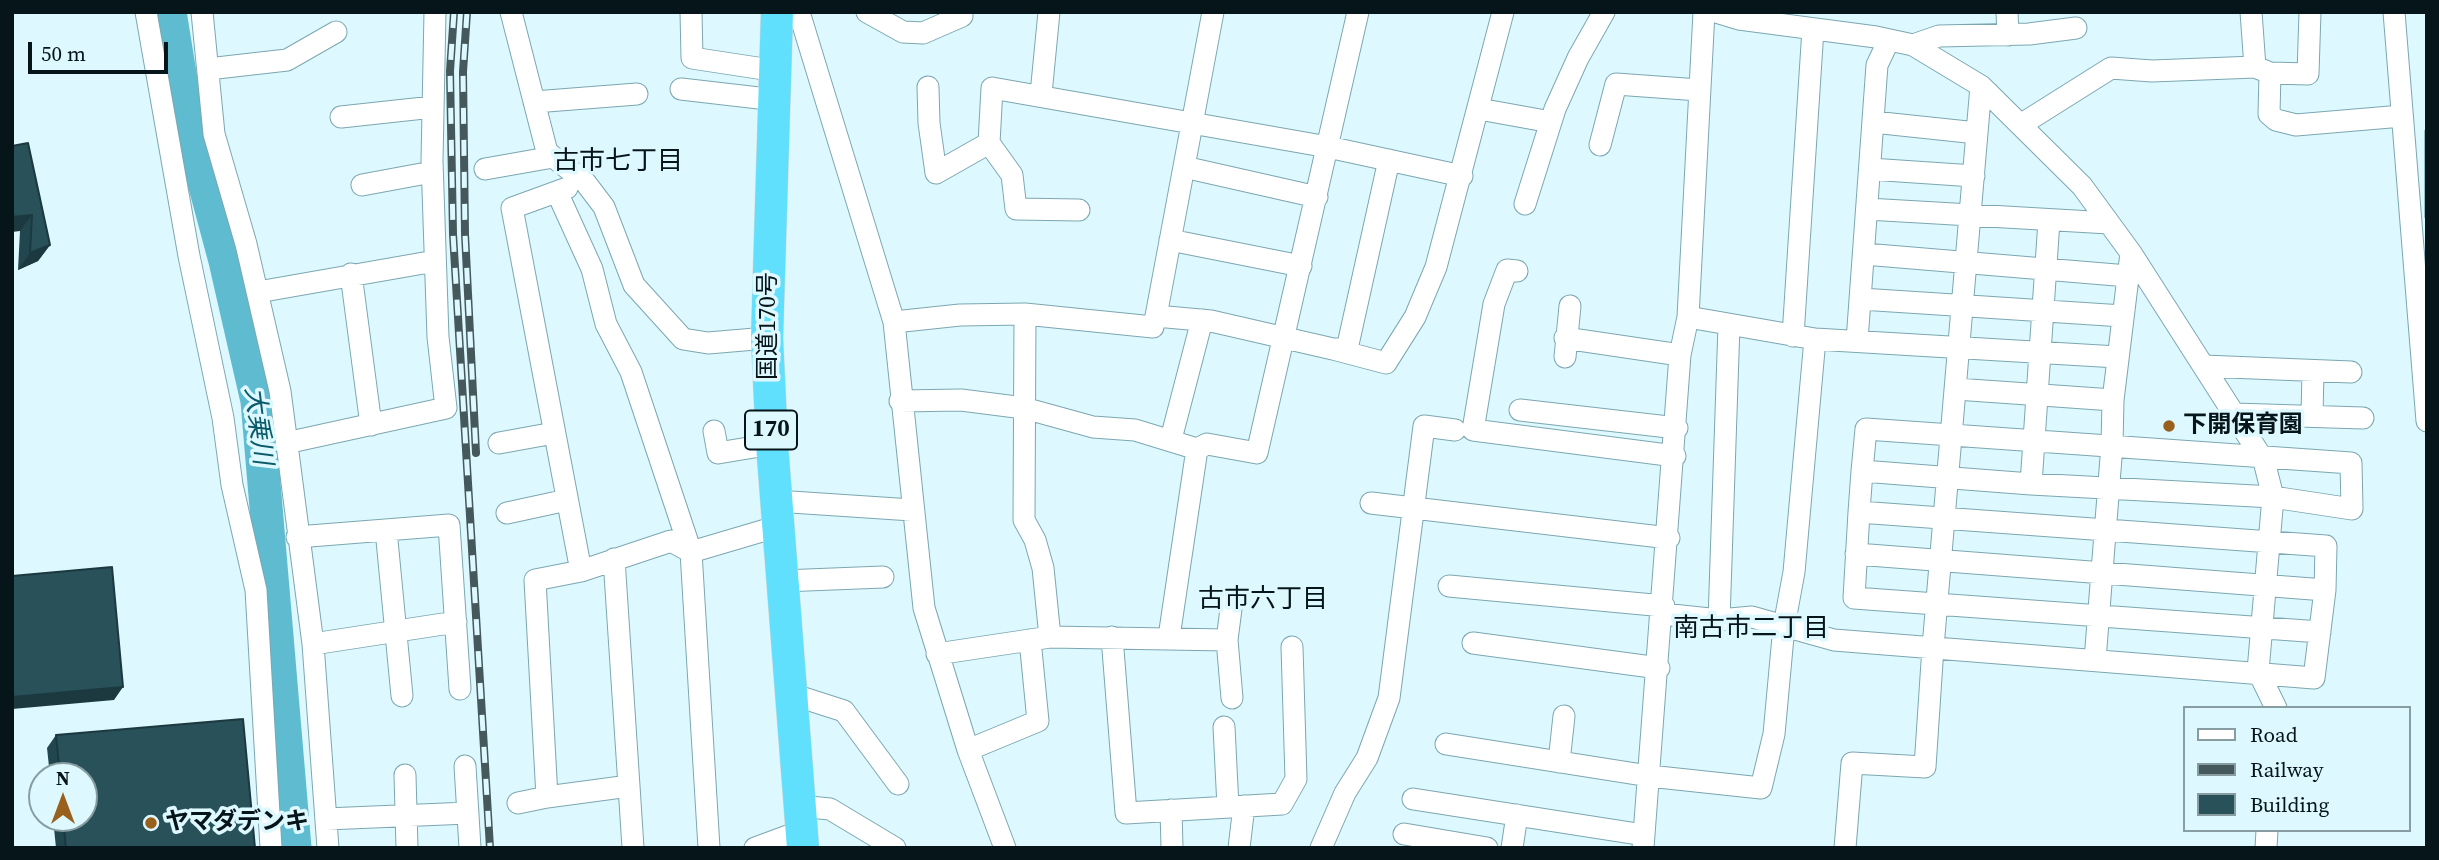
<!DOCTYPE html>
<html>
<head>
<meta charset="utf-8">
<style>
	body { margin:0 }
	#map { position:relative; width:2439px; height:860px; overflow:hidden; background:#ddf8fe; font-family:"Source Serif 4",serif }
	canvas { display:block }
	.frame { position:absolute; inset:0; border:14px solid #051519; pointer-events:none }
	.legend { position:absolute; left:2183px; top:706px; width:228px; height:126px; box-sizing:border-box; background:#ddf8fe; border:2px solid #879da2; margin:0; padding:9px 12px; list-style:none; font-size:21px; color:#051519 }
	.legend li { display:flex; align-items:center; gap:14px; height:35px }
	.legend b { width:35px; border:2px solid #879da2 }
	.north { position:absolute; left:28px; top:762px; width:70px; height:70px; box-sizing:border-box; background:#ddf8fe; border:2px solid #879da2; border-radius:50%; rotate:0deg; font-size:19px; font-weight:700; line-height:28px; text-align:center; color:#051519 }
	.north::after { content:''; display:block; margin:auto; width:24px; height:32px; background:#995f1d; clip-path:polygon(50% 0,100% 100%,50% 72%,0 100%) }
	.scale { position:absolute; left:28px; top:42px; width:140px; height:32px; box-sizing:border-box; border:4px solid #051519; border-top:0; padding-left:9px; font-size:21px; line-height:24px; white-space:nowrap; color:#051519; -webkit-text-stroke:5px #ddf8fe; paint-order:stroke }
</style>
</head>
<body>
<div id="map">
<canvas width="2439" height="860"></canvas>
<div class="frame"></div>
<ul class="legend">
<li><b style="height:9px;background:#fff"></b>Road</li>
<li><b style="height:9px;background:#45595d"></b>Railway</li>
<li><b style="height:19px;background:#28515a"></b>Building</li>
</ul>
<div class="north">N</div>
<div class="scale">50 m</div>
</div>
<script>
const c = document.querySelector('canvas').getContext('2d');
c.lineJoin = 'round';
const poly = rows => new Path2D(rows.map(r => 'M' + r).join(''));
function stroke(path, color, width, dash) { c.strokeStyle = color; c.lineWidth = width; c.lineCap = dash ? 'butt' : 'round'; c.setLineDash(dash || []); c.stroke(path); }
function fill(path, color) { c.fillStyle = color; c.fill(path, 'evenodd'); }
function label(font, color, halo, rows, align = 'center') {
  c.font = font + ' "Source Serif 4","Noto Sans JP",serif'; c.lineWidth = 7; c.setLineDash([]); c.textBaseline = 'middle'; c.strokeStyle = halo; c.fillStyle = color; for (const [text, x, y, turn = 0] of rows) {
    c.save(); c.translate(x, y); c.rotate((+turn || 0) * Math.PI / 180); c.textAlign = isNaN(turn) ? turn : align; if (halo) c.strokeText(text, 0, 0); c.fillText(text, 0, 0); c.restore();
  }
}
const stream = poly([
	[2427,131,2427,217]
]);
const river = poly([
	[170,12,188,123,225,261,257,401,295,848]
]);
const minor = poly([
	[146,12,189,256,223,418,232,485,256,590,271,848],
	[202,12,214,134,246,244,280,391,313,644,328,848],
	[511,12,547,152,585,182,604,207,634,285,683,339,708,343,767,338],
	[691,12,692,58,777,71],
	[799,12,894,322,924,608,968,750,1005,848],
	[867,12,903,32,923,33,962,16],
	[1213,12,1156,316,1211,321,1333,349,1347,349,1389,160],
	[1716,12,1739,19,1876,37,1913,45,1981,86,2082,186,2131,253,2264,461,2273,497,2258,671,2276,708],
	[2007,12,2008,35],
	[2251,12,2255,67],
	[2394,12,2427,421],
	[1913,45,1939,36,2029,34,2076,28],
	[208,69,287,60,336,32],
	[2270,73,2308,74,2310,12],
	[928,87,929,123,936,173,989,143,992,88,1328,147,1462,176],
	[681,89,776,100],
	[1041,94,1049,12],
	[534,102,637,94],
	[1479,109,1551,122],
	[341,117,433,107],
	[1873,122,1977,133],
	[2022,124,2111,68,2152,71,2255,67,2270,73,2269,114,2276,120,2296,125,2402,116],
	[989,143,1012,175,1016,209,1079,210],
	[1600,145,1616,84,1699,90],
	[1184,167,1317,197],
	[485,169,553,157],
	[1870,169,1974,176],
	[362,185,432,172],
	[567,188,512,208,581,571],
	[557,192,592,269,606,324,631,372,691,552,709,848],
	[1525,204,1555,109,1578,58,1604,12],
	[1867,209,2109,223],
	[1170,240,1301,266],
	[1864,254,2128,276],
	[1517,271,1507,270,1494,304,1473,430,1675,456],
	[351,274,371,425],
	[258,292,435,261],
	[1861,299,2123,316],
	[1025,314,1024,520,1035,540,1043,568,1050,637],
	[1688,317,1815,339,2117,357],
	[894,322,960,315,1025,314,1153,327],
	[1793,336,1813,29],
	[1565,338,1680,355],
	[1857,341,1877,65,1889,40],
	[1333,349,1386,363,1415,317,1436,267,1503,12],
	[1565,357,1570,306],
	[2204,366,2351,372],
	[1956,389,2113,400],
	[900,401,961,400,1024,408,1093,427,1135,430,1197,449],
	[1520,410,1677,428],
	[2234,414,2363,418],
	[2312,416,2313,371],
	[714,431,718,453,772,444],
	[1171,439,1202,320],
	[286,443,446,408,438,337,432,161,435,12],
	[499,443,554,433],
	[1862,471,2031,484,2273,497,2352,509,2351,463,1866,429,1862,471,1859,512,1854,598,2320,632],
	[2031,484,2049,221],
	[1371,503,1669,538],
	[778,505,791,502,912,510],
	[507,513,567,500],
	[386,530,402,696],
	[297,537,449,525,460,689],
	[1856,554,2325,590],
	[614,559,629,786],
	[782,581,883,577],
	[1449,586,1664,606],
	[1663,614,1719,620,1752,617,1834,640,2314,678,2325,590,2326,546,1859,512],
	[1719,620,1729,325],
	[1112,637,1126,813,1282,804,1296,779,1292,647],
	[1169,637,1197,449,1207,444,1257,453,1358,12],
	[1473,643,1659,668],
	[313,644,456,622],
	[937,654,1050,637,1227,640],
	[2095,660,2112,445,2113,400,2131,253],
	[791,694,844,711,898,784],
	[1232,698,1227,640,1232,601],
	[1224,727,1228,807],
	[1446,744,1649,776,1761,788,1774,734,1784,626,1794,572,1815,339],
	[968,750,1038,721,1030,640],
	[1559,762,1564,716],
	[465,766,470,848],
	[405,775,407,848],
	[1413,799,1644,835],
	[518,803,547,797],
	[799,806,830,809,895,848],
	[1171,810,1172,848],
	[326,819,468,813],
	[1404,834,1487,848],
	[633,848,629,786,547,797,535,580,581,571,671,541,691,552,779,526],
	[755,848,801,831],
	[1239,848,1244,806],
	[1321,848,1345,793,1367,758,1389,698,1424,426,1455,430],
	[1512,848,1517,815],
	[1643,848,1680,355,1688,317,1704,12],
	[1845,848,1852,763,1925,767,1933,647,1981,86],
	[2266,848,2267,830]
]);
const highway = poly([
	[777,12,767,338,772,444,803,848]
]);
const rail = poly([
	[454,12,450,71,453,234,490,848],
	[467,12,463,72,465,234,476,453]
]);
const wall = poly([
	[12,146,50,245,38,261,18,270,20,231],
	[56,735,255,848,56,848,53,818,84,818,84,776,50,776,47,748]
]);
const shadedWall = poly([
	[32,215,20,231,12,232,12,217],
	[50,245,38,261,18,270,30,253],
	[123,687,114,700,12,709,12,697]
]);
const building = poly([
	[28,143,50,245,30,253,32,215,12,217,12,146,28,143],
	[112,567,123,687,12,697,12,576,112,567],
	[243,719,255,848,66,848,63,818,84,818,84,776,60,776,56,735,243,719]
]);
const markers = [
	[2169,426,7,"#995f1d"],
	[151,823,7,"#995f1d"]
];
const shields = [
	[771,430,52]
];
const shieldNames = [
	["170",771,430]
];
const streetNames = [
	["国道170号",769,326,-90]
];
const poiNames = [
	["下開保育園",2183,426],
	["ヤマダデンキ",165,823]
];
const neighbourhoodNames = [
	["古市七丁目",618,162],
	["古市六丁目",1263,600],
	["南古市二丁目",1751,629]
];
const waterNames = [
	["大乗川",257,426,83]
];
stroke(stream, '#448998', 5);
stroke(river, '#5fbbcf', 33);
stroke(minor, '#7ca7b1', 23);
stroke(highway, '#d7dada', 33);
stroke(minor, '#fff', 21);
stroke(highway, '#60e0fc', 32);
stroke(rail, '#45595d', 8);
stroke(rail, '#ddf8fe', 5, [16]);
fill(wall, '#22464d');
fill(shadedWall, '#1c393f');
fill(building, '#28515a');
stroke(building, '#1c393f', 2);
for (const [x, y, r, color] of markers) { const dot = new Path2D(); dot.arc(x, y, r, 0, 2 * Math.PI); c.fillStyle = color; c.fill(dot); stroke(dot, '#ddf8fe', 2.5); }
for (const [x, y, w] of shields) { const box = new Path2D(); box.roundRect(x - w / 2, y - 19.5, w, 39, 5); c.fillStyle = '#ddf8fe'; c.fill(box); stroke(box, '#051519', 2); }
label('bold 23px', '#051519', null, shieldNames);
label('24px', '#051519', '#ddf8fe', streetNames);
label('bold 24px', '#051519', '#ddf8fe', poiNames, 'left');
label('26px', '#051519', '#ddf8fe', neighbourhoodNames);
label('italic 26px', '#0b5b6a', '#ddf8fe', waterNames);
</script>
</body>
</html>
